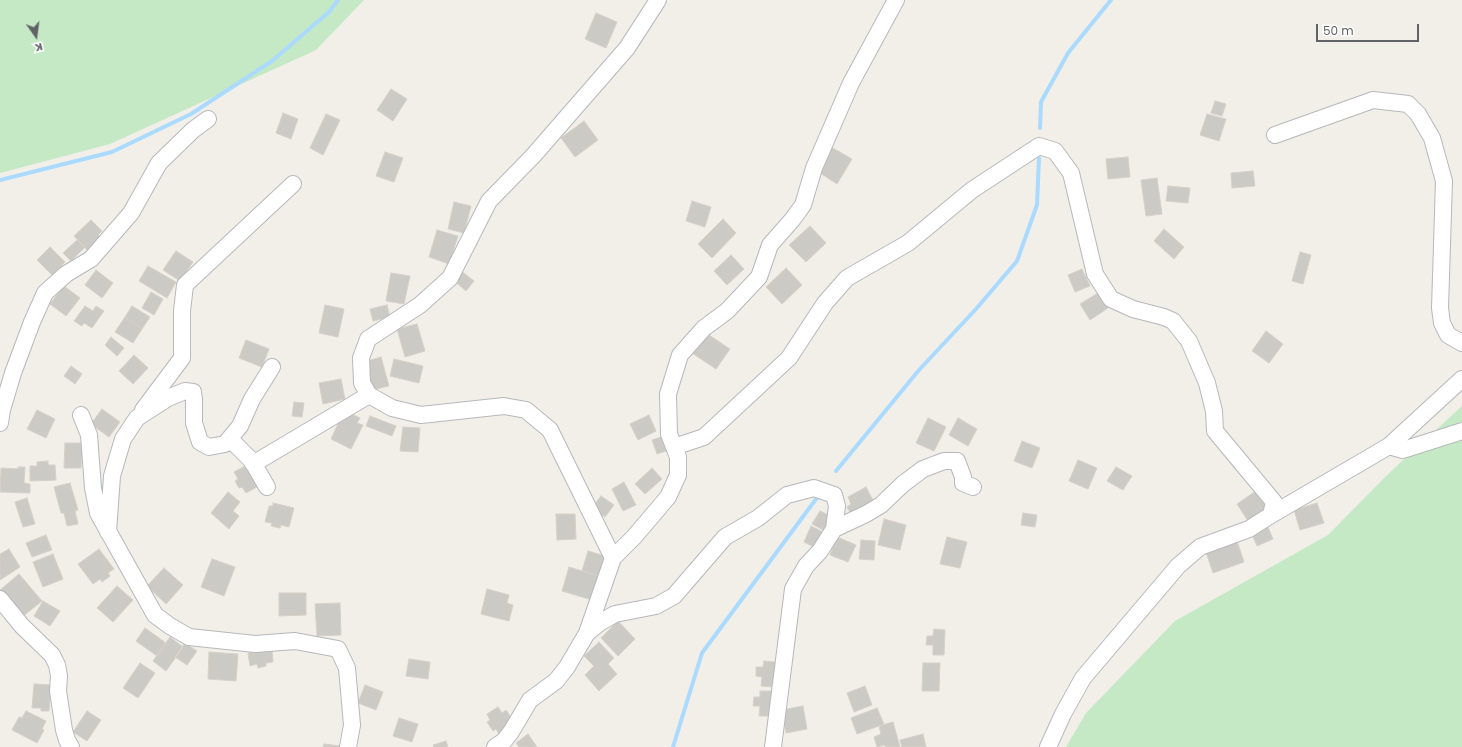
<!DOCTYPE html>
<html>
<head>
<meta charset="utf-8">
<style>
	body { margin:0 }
	#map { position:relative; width:1462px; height:747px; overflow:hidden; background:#f1efe8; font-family:Poppins,sans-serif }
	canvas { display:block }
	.north { position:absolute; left:16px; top:16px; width:40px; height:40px; -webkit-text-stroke:3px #fff; paint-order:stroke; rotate:166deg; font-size:11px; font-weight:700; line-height:16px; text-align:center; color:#5f6368 }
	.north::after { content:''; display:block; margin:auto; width:14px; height:18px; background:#5f6368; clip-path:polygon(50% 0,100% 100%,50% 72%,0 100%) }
	.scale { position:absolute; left:1316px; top:24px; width:103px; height:18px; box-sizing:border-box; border:2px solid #5f6368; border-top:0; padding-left:5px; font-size:12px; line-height:14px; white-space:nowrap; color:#5f6368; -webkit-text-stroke:3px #fff; paint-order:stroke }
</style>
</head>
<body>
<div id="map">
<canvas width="1462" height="747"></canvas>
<div class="north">K</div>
<div class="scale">50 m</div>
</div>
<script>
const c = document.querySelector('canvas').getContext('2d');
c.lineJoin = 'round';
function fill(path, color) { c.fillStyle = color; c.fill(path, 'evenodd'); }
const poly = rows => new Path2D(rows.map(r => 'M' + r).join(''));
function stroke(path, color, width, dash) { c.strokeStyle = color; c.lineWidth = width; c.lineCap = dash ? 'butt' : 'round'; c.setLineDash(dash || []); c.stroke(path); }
const green = poly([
	[0,0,364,0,316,50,110,144,0,173],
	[1462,406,1462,747,1066,747,1086,713,1175,621,1328,535,1386,476]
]);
const stream = poly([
	[1040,128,1041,102,1068,53,1111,0],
	[0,180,112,152,191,114,272,61,329,12,338,0],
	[836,471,919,370,976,309,1017,261,1037,205,1039,158],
	[673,747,702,653,819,495]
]);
const building = poly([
	[596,13,617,22,606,48,585,39,596,13],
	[391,89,407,99,393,121,377,110,391,89],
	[1215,101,1226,104,1222,116,1211,113,1215,101],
	[283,113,298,119,291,139,276,133,283,113],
	[326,114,340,120,323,155,310,148,326,114],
	[1207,114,1226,119,1219,141,1200,135,1207,114],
	[584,121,598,140,575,157,561,138,584,121],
	[831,147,852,159,837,184,817,171,831,147],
	[385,152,403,158,394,182,376,176,385,152],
	[1128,157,1130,177,1108,179,1106,159,1128,157],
	[1253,171,1255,186,1232,188,1231,173,1253,171],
	[1157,178,1162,214,1146,216,1141,180,1157,178],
	[1168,186,1190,188,1188,203,1166,201,1168,186],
	[692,201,711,207,705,227,686,221,692,201],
	[454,202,471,206,464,233,448,229,454,202],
	[723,219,736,233,712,258,698,244,723,219],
	[91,220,102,231,98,235,102,239,89,252,74,236,91,220],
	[810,226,826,243,806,262,789,245,810,226],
	[1164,229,1184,247,1174,259,1154,241,1164,229],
	[437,230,458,236,449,264,429,257,437,230],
	[77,240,85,247,71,261,63,253,77,240],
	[50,247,65,262,52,275,37,260,50,247],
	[176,251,193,262,180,281,163,270,176,251],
	[1300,252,1311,255,1303,284,1292,281,1300,252],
	[731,255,744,269,727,285,714,271,731,255],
	[148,266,176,282,167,298,139,281,148,266],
	[786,268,802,285,782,304,766,287,786,268],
	[1082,269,1090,286,1075,292,1068,275,1082,269],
	[96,270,113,283,102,298,85,285,96,270],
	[460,270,474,281,466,291,452,279,460,270],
	[391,273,410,276,404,304,386,301,391,273],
	[64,286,80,298,66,316,50,304,64,286],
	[151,292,163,299,154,315,142,308,151,292],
	[1098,293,1108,308,1090,320,1080,304,1098,293],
	[325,305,344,309,338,337,319,333,325,305],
	[387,305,390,317,373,321,370,309,387,305],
	[85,306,93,311,96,306,104,311,92,328,84,323,82,326,74,321,85,306],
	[132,306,150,317,142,329,125,317,132,306],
	[125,317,142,329,133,343,115,332,125,317],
	[417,324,425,351,405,357,397,329,417,324],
	[1266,331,1283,344,1269,363,1252,351,1266,331],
	[706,333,730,349,716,369,692,353,706,333],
	[111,337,124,348,117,356,105,345,111,337],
	[246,340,269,349,262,367,239,358,246,340],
	[134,355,148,368,133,384,119,371,134,355],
	[381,357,389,386,372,390,364,362,381,357],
	[394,359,423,366,419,383,390,376,394,359],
	[71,366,82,374,75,384,64,376,71,366],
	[341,379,345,399,323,404,319,383,341,379],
	[294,402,304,403,302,417,292,416,294,402],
	[102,409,120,422,109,437,91,424,102,409],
	[37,410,55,419,46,438,27,429,37,410],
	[350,413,360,418,357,423,363,425,351,449,331,439,342,415,348,418,350,413],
	[649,415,656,431,638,440,630,424,649,415],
	[370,416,396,426,392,436,366,426,370,416],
	[928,418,946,427,934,451,916,443,928,418],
	[958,418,977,429,968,446,949,435,958,418],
	[403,427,420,428,418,452,400,451,403,427],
	[661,437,666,451,657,454,652,440,661,437],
	[1022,441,1040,448,1032,468,1014,461,1022,441],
	[65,443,82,443,81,468,64,468,65,443],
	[1078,460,1097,468,1088,489,1069,481,1078,460],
	[48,461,48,465,55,465,56,480,30,481,30,466,37,466,37,462,48,461],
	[245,466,257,487,246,493,242,487,239,488,235,481,238,479,234,472,245,466],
	[18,467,25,467,24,483,30,484,30,493,0,492,1,468,18,469,18,467],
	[1116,467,1132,476,1123,490,1107,481,1116,467],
	[652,468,662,479,645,494,635,484,652,468],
	[624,482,636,505,623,511,612,489,624,482],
	[70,483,78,510,75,511,78,524,67,526,64,513,61,513,54,487,70,483],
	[866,487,875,504,852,516,847,507,851,504,848,497,866,487],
	[1256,491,1267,508,1248,521,1237,504,1256,491],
	[228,492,240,502,233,511,239,516,229,529,211,513,228,492],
	[601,496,614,505,605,517,592,508,601,496],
	[27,498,35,524,23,527,15,502,27,498],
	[273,503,294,508,289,527,281,525,280,528,271,526,272,523,265,522,269,506,273,506,273,503],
	[1317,503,1324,523,1300,530,1294,510,1317,503],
	[820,511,833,517,825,531,812,524,820,511],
	[1023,513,1037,515,1035,527,1021,525,1023,513],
	[556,514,575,514,576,539,557,540,556,514],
	[884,519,906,525,900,550,878,545,884,519],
	[1267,525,1273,539,1257,546,1251,532,1267,525],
	[811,526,823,532,816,548,804,542,811,526],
	[46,535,52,550,32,557,26,543,46,535],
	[837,537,856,545,848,562,830,555,837,537],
	[947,537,967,542,960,568,940,564,947,537],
	[1236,538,1244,562,1213,573,1205,549,1236,538],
	[861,540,875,541,874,560,859,559,861,540],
	[9,549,20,567,0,580,0,554,9,549],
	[99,549,114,569,108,573,110,576,102,582,100,579,93,584,78,564,99,549],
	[588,551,605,556,599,576,582,571,588,551],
	[53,554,63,579,43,587,33,562,53,554],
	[212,559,235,567,224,596,201,587,212,559],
	[569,567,599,576,592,600,562,591,569,567],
	[164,568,183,585,166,604,147,586,164,568],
	[19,574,42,601,22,617,0,591,0,590,19,574],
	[117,586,133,600,113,622,97,608,117,586],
	[487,589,509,595,507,603,513,605,509,621,481,614,487,589],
	[279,593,306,593,306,615,279,616,279,593],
	[43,601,60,611,50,626,34,616,43,601],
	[340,603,341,635,317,636,315,604,340,603],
	[618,621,635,639,618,656,601,638,618,621],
	[145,628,166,643,157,656,136,641,145,628],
	[934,629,945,630,944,655,933,655,933,645,926,645,927,636,933,636,934,629],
	[170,637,183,647,166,671,153,661,170,637],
	[599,642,614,658,608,664,617,674,599,691,585,675,594,666,584,656,599,642],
	[185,643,197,651,187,665,175,657,185,643],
	[272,649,273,662,266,663,266,666,258,668,257,664,250,666,248,653,272,649],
	[209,652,238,654,236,681,208,679,209,652],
	[409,659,430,662,428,679,406,676,409,659],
	[764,661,775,662,773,687,761,686,762,677,756,676,756,667,763,667,764,661],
	[140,663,155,673,138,698,123,688,140,663],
	[923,663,940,663,939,691,922,691,923,663],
	[34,684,51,685,49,711,41,711,41,708,32,708,34,684],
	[365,685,383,692,376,710,358,703,365,685],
	[865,686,872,705,854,712,847,693,865,686],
	[760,691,772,691,770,716,759,716,760,706,753,706,754,697,760,697,760,691],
	[803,706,807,729,786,733,782,710,803,706],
	[498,707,502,713,506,710,512,719,508,722,512,728,500,736,496,729,493,731,487,722,490,720,487,714,498,707],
	[877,708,884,724,857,734,851,718,877,708],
	[26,711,46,721,42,729,44,730,37,743,12,730,19,717,22,718,26,711],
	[87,711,101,720,87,741,73,732,87,711],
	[399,718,418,724,412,742,393,736,399,718],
	[893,722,900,747,885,747,885,745,877,747,874,737,881,734,879,726,893,722],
	[528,734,537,747,519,747,516,743,528,734],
	[923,734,926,747,902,747,900,740,923,734],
	[446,741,448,747,434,747,433,745,446,741],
	[324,744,340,746,340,747,323,747,324,744]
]);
const minor = poly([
	[1275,135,1373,100,1408,104,1418,114,1432,138,1444,181,1440,308,1442,323,1448,335,1462,343],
	[143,410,182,358,182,311,185,285,293,184],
	[81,415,89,435,93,488,98,513,155,615,170,626,189,637,255,644,295,641,338,649,347,668,352,725,348,747],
	[0,423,2,410,13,373,32,322,45,293,66,274,91,259,131,213,159,163,193,130,208,119],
	[230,439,252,461,267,487],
	[1389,446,1403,450,1462,431],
	[674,447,704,437,789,358,825,303,847,278,908,243,972,190,1039,146,1055,151,1071,173,1095,274,1111,299,1133,309,1164,317,1173,321,1189,341,1207,383,1214,411,1215,431,1274,502,1271,515,1249,529,1200,547,1178,566,1083,678,1063,714,1048,747],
	[253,464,369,395],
	[1271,515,1389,446,1462,379],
	[834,529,866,514,881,505,903,484,923,469,944,461,957,461,963,477,963,483,973,487],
	[108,532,112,476,123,439,137,418,168,398,185,391,193,392,194,399,194,423,200,442,209,447,225,444,240,426,252,399,272,367],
	[613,558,550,430,526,410,504,406,421,415,392,408,369,395,362,383,361,358,368,339,420,305,450,278,489,201,533,156,627,48,658,0],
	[0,599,22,626,52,655,57,665,59,676,58,691,64,730,67,740,71,747],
	[587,633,613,558,634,537,668,497,678,475,678,457,669,434,668,394,680,355,704,328,727,311,759,277,770,245,792,220,803,205,814,168,851,83,896,0],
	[495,747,504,741,511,732,530,700,556,681,567,667,587,633,601,622,615,614,656,606,674,596,725,537,758,518,787,495,814,488,834,495,837,506,834,529,820,551,806,566,793,589,773,747]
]);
fill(green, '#c5e8c5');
stroke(stream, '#aadaff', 4);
fill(building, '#cccac5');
stroke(building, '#d6d1c6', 1);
stroke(minor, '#b5b8bc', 18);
stroke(minor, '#fff', 16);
</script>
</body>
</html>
